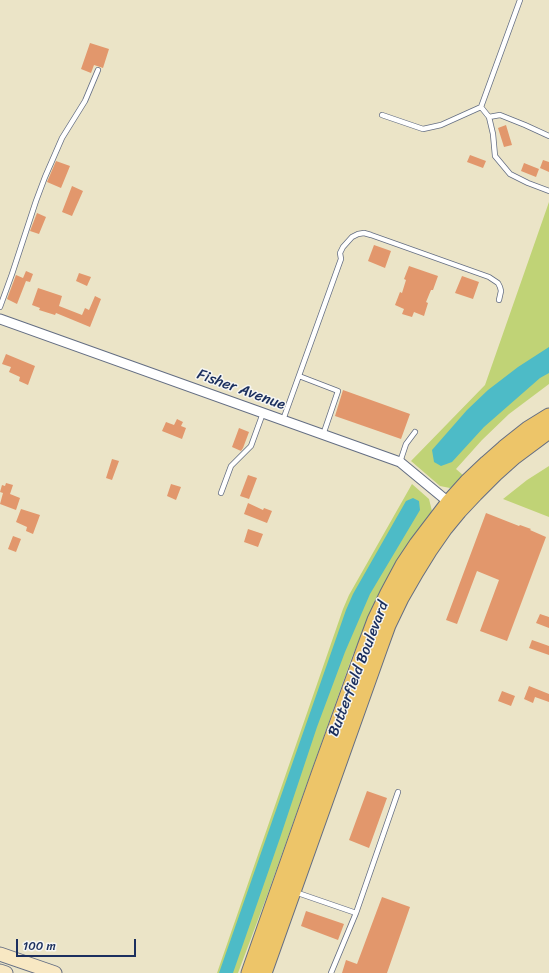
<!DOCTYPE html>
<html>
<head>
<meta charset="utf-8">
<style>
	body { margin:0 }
	#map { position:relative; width:549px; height:973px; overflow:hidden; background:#ebe4c7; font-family:Sriracha,sans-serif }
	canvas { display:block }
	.scale { position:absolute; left:16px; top:939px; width:120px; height:18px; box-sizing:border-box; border:2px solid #1b2f5e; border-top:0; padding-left:5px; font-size:12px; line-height:14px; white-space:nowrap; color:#1b2f5e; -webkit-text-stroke:3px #f6f6f2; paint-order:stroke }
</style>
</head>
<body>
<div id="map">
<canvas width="549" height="973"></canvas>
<div class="scale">100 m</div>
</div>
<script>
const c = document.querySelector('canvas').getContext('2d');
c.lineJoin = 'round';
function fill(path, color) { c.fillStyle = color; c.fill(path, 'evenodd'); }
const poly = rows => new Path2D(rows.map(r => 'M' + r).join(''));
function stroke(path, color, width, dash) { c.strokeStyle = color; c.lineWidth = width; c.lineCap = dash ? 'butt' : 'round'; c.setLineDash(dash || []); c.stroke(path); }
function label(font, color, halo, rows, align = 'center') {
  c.font = font + ' Sriracha,sans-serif'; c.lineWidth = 3; c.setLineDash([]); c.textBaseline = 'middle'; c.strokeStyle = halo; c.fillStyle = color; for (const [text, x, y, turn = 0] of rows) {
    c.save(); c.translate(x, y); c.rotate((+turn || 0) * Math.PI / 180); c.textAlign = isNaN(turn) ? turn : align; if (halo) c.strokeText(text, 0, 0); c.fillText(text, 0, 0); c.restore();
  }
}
const green = poly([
	[549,202,549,384,509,414,482,440,456,469,464,476,454,486,450,488,440,486,411,461,485,385],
	[549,466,549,517,503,499,527,480],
	[412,484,429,499,432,511,408,544,377,597,352,657,268,893,238,973,217,973,343,609,349,595]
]);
const water = poly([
	[549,347,549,373,540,378,484,427,452,462,441,466,434,462,432,450,467,410,488,390,518,367],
	[413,498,419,501,420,510,370,594,345,652,317,727,280,838,233,973,219,973,346,610,353,594,406,501]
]);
const building = poly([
	[90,43,109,49,103,68,94,65,91,73,81,69],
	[506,125,512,145,504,147,498,128],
	[470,155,486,161,483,168,467,162],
	[543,160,549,162,549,172,540,168],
	[56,161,70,166,61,188,47,182],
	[524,163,539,169,536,177,521,171],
	[72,186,83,191,72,216,62,212],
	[37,213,46,217,39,234,30,231],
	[374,245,391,251,385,268,368,261],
	[409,266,438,276,433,290,431,290,426,302,428,303,424,316,414,312,412,317,402,314,404,309,395,305,400,292,402,293,406,280,404,279],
	[26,271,33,274,30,282,26,281,17,304,7,299,16,275,23,278],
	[79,273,91,277,87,286,76,281],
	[462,276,479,282,473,299,455,293],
	[38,288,62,296,59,306,82,315,85,308,89,310,95,296,101,299,90,327,56,313,55,315,39,310,40,308,32,305],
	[6,354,35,366,28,385,19,381,20,377,9,372,11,367,2,364],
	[343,390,410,414,401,439,335,416],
	[177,419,183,422,181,426,186,428,182,439,162,431,166,422,174,425],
	[239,428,249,432,243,448,241,451,232,447],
	[112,459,119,461,112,480,106,478],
	[248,475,257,478,249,499,240,496],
	[6,483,13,485,10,494,20,498,16,510,0,504,3,493,0,492,2,485,5,486],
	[171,484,181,487,176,500,167,496],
	[248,503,263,510,264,508,272,511,267,523,244,514],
	[21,509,40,515,33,534,26,531,27,527,16,522],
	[486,513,519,526,520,525,531,529,530,530,546,537,507,641,480,631,499,580,477,571,457,624,446,620],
	[248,529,263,534,258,547,244,542],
	[13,536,21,539,16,552,8,549],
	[540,614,549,617,549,628,536,623],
	[532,640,549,646,549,655,529,648],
	[529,686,549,694,549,702,535,697,533,703,524,699],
	[502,691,515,696,511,706,498,701],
	[367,791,387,798,369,848,349,840],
	[382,897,410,907,387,973,342,973,346,960,357,964],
	[306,911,344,924,338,940,301,926]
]);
const service = poly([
	[481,107,489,117,493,134,495,156,510,174,528,183,549,191],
	[382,115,423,129,441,125,481,107,520,0],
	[489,117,500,115,525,125,549,136],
	[0,307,12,274,36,201,45,177,62,138,85,101,98,70],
	[299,376,338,391,323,435],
	[283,420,341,259,340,253,343,247,352,237,358,234,364,233,371,235,402,246,489,277,498,283,500,287,501,291,499,300],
	[400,462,406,444,415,432],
	[221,493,231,466,251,446,263,413],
	[295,892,356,913],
	[331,973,356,913,398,792]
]);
const minor = poly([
	[0,319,400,462,452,505]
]);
const secondary = poly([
	[0,954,55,973],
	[0,971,6,973]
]);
const primary = poly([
	[249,973,319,774,365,647,375,620,388,593,403,565,417,544,449,502,467,482,487,463,504,448,528,429,549,416],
	[264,973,379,650,388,625,401,598,416,572,429,551,445,528,459,511,475,494,495,474,514,457,549,431]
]);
const streetNames = [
	["Fisher Avenue",241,390,20],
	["Butterfield Boulevard",359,669,-69]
];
fill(green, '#c0d376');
fill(water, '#4dbbc7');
fill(building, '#e2976c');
stroke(service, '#646e83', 6);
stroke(minor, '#646e83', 11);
stroke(secondary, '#646e83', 15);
stroke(primary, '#646e83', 17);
stroke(service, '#fff', 4.5);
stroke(minor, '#fff', 9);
stroke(secondary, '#f8e8c3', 13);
stroke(primary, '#edc569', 15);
label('15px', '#1b2f5e', '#f6f6f2', streetNames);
</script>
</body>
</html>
